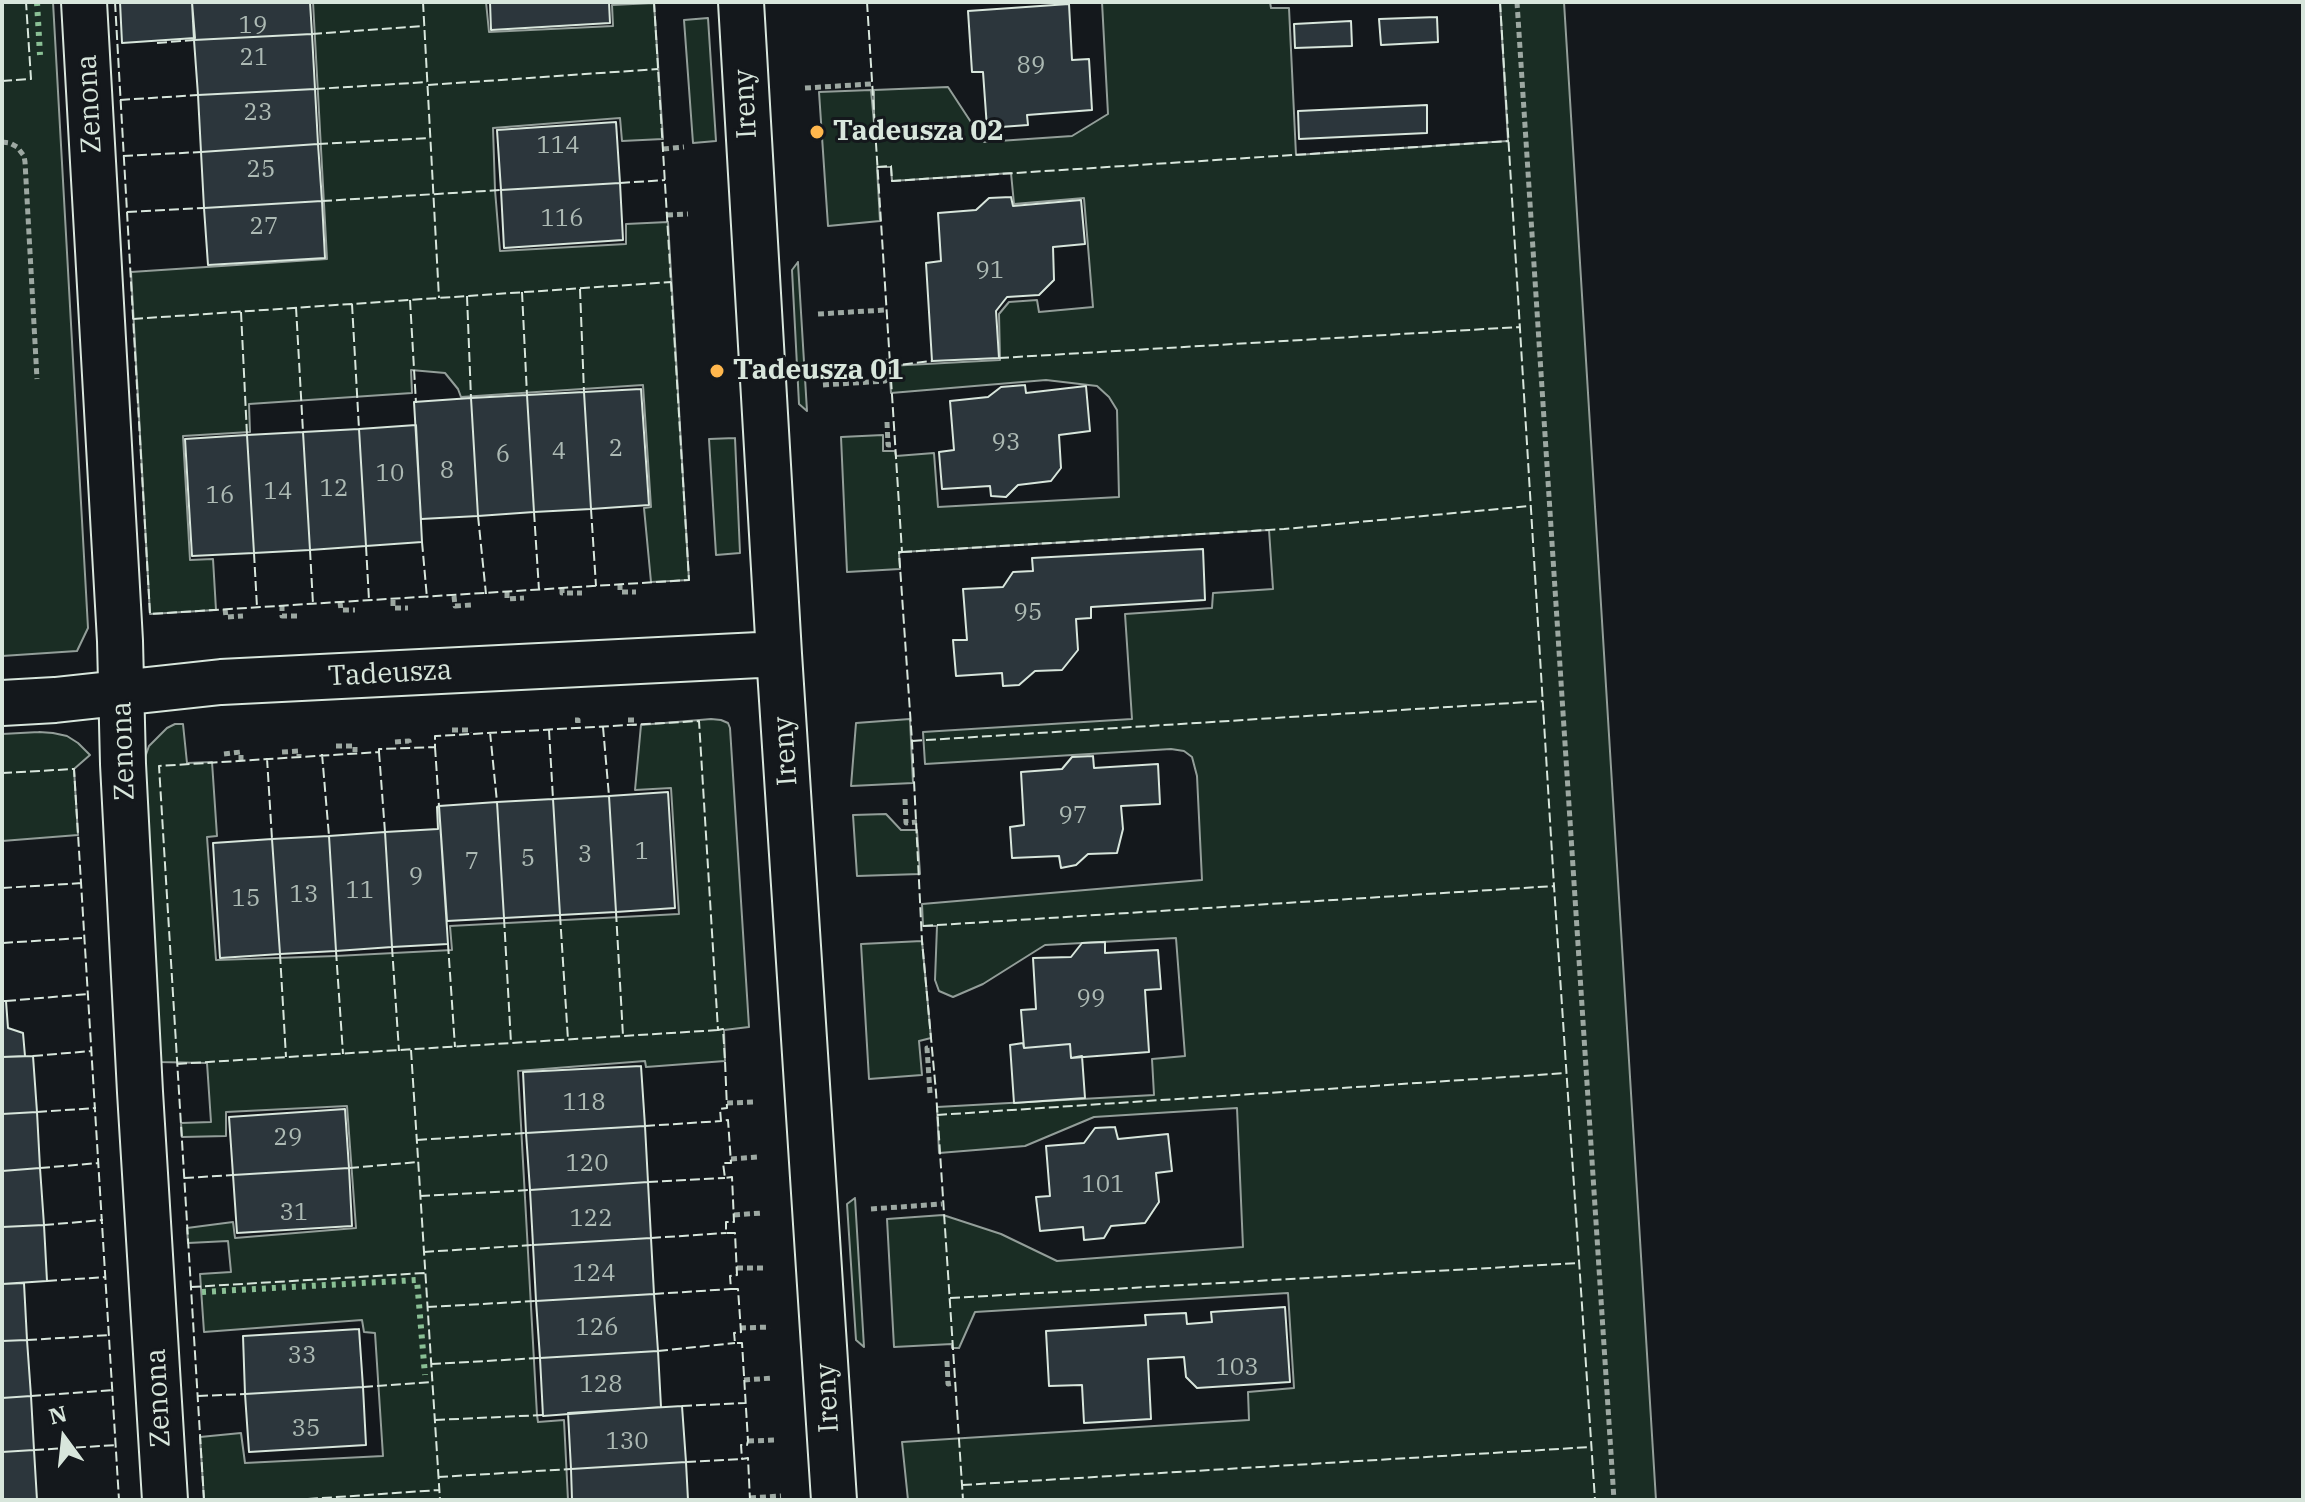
<!DOCTYPE html>
<html>
<head>
<meta charset="utf-8">
<style>
	body { margin:0 }
	#map { position:relative; width:2305px; height:1502px; overflow:hidden; background:#14181c; font-family:"IBM Plex Serif",serif }
	canvas { display:block }
	.frame { position:absolute; inset:0; border:4px solid #d8e6dc; pointer-events:none }
	.north { position:absolute; left:24px; top:1398px; width:80px; height:80px; -webkit-text-stroke:6px #14181c; paint-order:stroke; rotate:345deg; font-size:22px; font-weight:700; line-height:32px; text-align:center; color:#d8e6dc }
	.north::after { content:''; display:block; margin:auto; width:28px; height:36px; background:#d8e6dc; clip-path:polygon(50% 0,100% 100%,50% 72%,0 100%) }
</style>
</head>
<body>
<div id="map">
<canvas width="2305" height="1502"></canvas>
<div class="frame"></div>
<div class="north">N</div>
</div>
<script>
const c = document.querySelector('canvas').getContext('2d');
c.lineJoin = 'round';
function fill(path, color) { c.fillStyle = color; c.fill(path, 'evenodd'); }
const poly = rows => new Path2D(rows.map(r => 'M' + r).join(''));
function stroke(path, color, width, dash) { c.strokeStyle = color; c.lineWidth = width; c.lineCap = dash ? 'butt' : 'round'; c.setLineDash(dash || []); c.stroke(path); }
function label(font, color, halo, rows, align = 'center') {
  c.font = font + ' "IBM Plex Serif",serif'; c.lineWidth = 6; c.setLineDash([]); c.textBaseline = 'middle'; c.strokeStyle = halo; c.fillStyle = color; for (const [text, x, y, turn = 0] of rows) {
    c.save(); c.translate(x, y); c.rotate((+turn || 0) * Math.PI / 180); c.textAlign = isNaN(turn) ? turn : align; if (halo) c.strokeText(text, 0, 0); c.fillText(text, 0, 0); c.restore();
  }
}
const green = poly([
	[2,2,53,2,88,628,77,651,2,656,2,2],
	[313,2,486,2,489,32,613,26,612,5,654,3,663,139,622,141,620,118,493,128,495,190,500,251,626,244,626,224,668,222,689,580,651,582,644,508,651,507,643,385,461,397,458,389,445,373,411,370,412,393,249,404,250,432,183,436,190,560,213,559,216,610,150,614,131,272,327,259,313,2],
	[1102,2,1270,2,1271,8,1289,8,1296,155,1508,141,1500,2,1564,2,1656,1500,908,1500,902,1442,1249,1420,1248,1392,1294,1388,1288,1293,975,1312,959,1348,952,1348,952,1344,894,1347,887,1219,943,1215,1001,1234,1057,1261,1243,1247,1237,1108,1094,1117,1025,1146,939,1153,937,1107,1154,1095,1152,1059,1185,1056,1176,938,1045,945,983,984,953,997,939,991,935,980,937,926,923,926,922,904,1202,880,1197,776,1192,757,1184,751,1171,749,925,764,923,732,1132,719,1125,614,1212,608,1213,593,1273,589,1269,530,902,552,899,553,900,569,847,572,841,437,883,435,883,451,895,451,896,456,934,453,938,507,1119,497,1117,410,1109,397,1097,386,1046,380,891,393,889,366,1000,360,999,314,1009,302,1037,300,1039,312,1093,307,1084,198,1014,204,1011,173,892,181,891,167,877,167,880,221,828,226,819,92,871,90,874,123,874,90,948,87,984,142,1072,136,1108,114,1102,2],
	[708,18,716,141,693,143,684,20,708,18],
	[798,262,798,263,807,411,799,404,792,270,798,262],
	[735,438,740,553,716,555,709,439,735,438],
	[711,719,721,720,728,723,730,728,749,1027,724,1030,725,1061,646,1067,645,1061,518,1071,537,1415,538,1422,564,1420,568,1500,204,1500,200,1437,241,1433,245,1463,383,1456,375,1333,364,1332,362,1320,204,1332,200,1274,231,1272,228,1241,188,1243,187,1228,233,1222,235,1238,356,1228,347,1106,226,1112,226,1136,182,1137,181,1123,211,1122,207,1063,159,1062,142,766,149,746,167,728,175,724,183,724,187,763,212,762,217,836,207,837,216,960,336,956,452,950,450,926,679,914,671,788,635,790,641,725,711,719],
	[910,719,913,783,851,786,856,723,910,719],
	[39,732,53,733,67,736,78,743,90,755,74,769,78,835,2,841,2,734,39,732],
	[886,814,901,830,917,830,920,874,857,876,853,815,886,814],
	[922,941,931,1038,919,1041,922,1075,869,1079,861,944,922,941],
	[855,1198,864,1347,856,1340,847,1204,855,1198]
]);
const building = poly([
	[120,2,192,2,195,38,122,43,120,2],
	[192,2,310,2,312,34,194,40,192,2],
	[490,2,609,2,610,23,491,30,490,2],
	[1069,4,1072,60,1089,59,1092,110,1027,115,1028,125,987,128,983,72,972,72,968,11,1069,4],
	[1437,17,1438,42,1381,45,1379,19,1437,17],
	[1351,21,1352,46,1295,48,1294,24,1351,21],
	[312,34,315,89,198,95,194,40,312,34],
	[315,89,318,144,201,152,198,95,315,89],
	[1427,105,1427,133,1299,139,1298,111,1427,105],
	[616,122,620,183,501,190,497,130,616,122],
	[318,144,322,201,204,208,201,152,318,144],
	[620,183,623,240,504,248,501,190,620,183],
	[1011,197,1013,206,1081,200,1085,244,1053,247,1054,280,1039,295,1007,297,996,311,999,358,932,361,926,263,941,261,938,213,976,210,989,198,1011,197],
	[322,201,325,258,208,265,204,208,322,201],
	[1025,385,1026,393,1086,386,1090,431,1059,435,1061,468,1051,481,1018,485,1006,497,991,496,990,486,942,489,939,452,954,450,950,401,988,397,1001,387,1025,385],
	[641,389,649,505,591,509,584,392,641,389],
	[584,392,591,509,534,512,527,395,584,392],
	[527,395,534,512,478,516,471,398,527,395],
	[471,398,478,516,421,519,414,402,471,398],
	[416,425,422,542,366,546,359,429,416,425],
	[359,429,366,546,310,550,303,432,359,429],
	[303,432,310,550,254,553,247,435,303,432],
	[247,435,254,553,192,556,185,439,247,435],
	[1203,549,1205,600,1091,607,1091,618,1076,619,1078,650,1062,670,1035,671,1019,685,1003,686,1002,673,956,676,953,640,967,640,963,589,1003,587,1013,572,1033,571,1032,558,1203,549],
	[1093,756,1094,768,1158,764,1160,804,1121,806,1123,829,1117,853,1088,854,1076,865,1061,868,1059,856,1012,858,1010,827,1024,825,1021,772,1062,769,1072,757,1093,756],
	[668,792,675,908,616,912,609,796,668,792],
	[609,796,616,912,560,915,553,799,609,796],
	[553,799,560,915,504,918,497,802,553,799],
	[497,802,504,918,447,921,439,806,497,802],
	[439,806,448,944,392,947,385,832,438,829,437,807,439,806],
	[385,832,392,947,336,951,329,836,385,832],
	[329,836,336,951,280,954,272,839,329,836],
	[272,839,280,954,220,958,213,843,272,839],
	[1105,942,1105,953,1158,950,1161,989,1145,990,1149,1052,1071,1058,1070,1044,1024,1048,1021,1010,1036,1009,1033,958,1071,957,1082,943,1105,942],
	[2,1001,6,1001,8,1028,23,1033,25,1056,2,1057,2,1001],
	[1023,1043,1024,1048,1070,1044,1071,1058,1082,1056,1085,1098,1014,1103,1010,1045,1023,1043],
	[33,1056,37,1112,2,1114,2,1057,33,1056],
	[641,1066,645,1126,526,1133,523,1072,641,1066],
	[345,1109,349,1168,233,1175,229,1117,345,1109],
	[37,1112,40,1168,2,1171,2,1114,37,1112],
	[645,1126,648,1182,530,1190,526,1133,645,1126],
	[1115,1127,1118,1139,1168,1134,1172,1171,1156,1173,1159,1202,1145,1223,1111,1226,1104,1238,1084,1240,1083,1227,1040,1231,1036,1197,1050,1196,1046,1146,1084,1143,1095,1128,1115,1127],
	[40,1168,44,1225,2,1227,2,1171,40,1168],
	[349,1168,352,1226,237,1233,233,1175,349,1168],
	[648,1182,651,1238,533,1245,530,1190,648,1182],
	[44,1225,47,1281,2,1284,2,1227,44,1225],
	[651,1238,654,1294,536,1301,533,1245,651,1238],
	[24,1283,27,1340,2,1341,2,1284,24,1283],
	[654,1294,658,1351,540,1358,536,1301,654,1294],
	[1285,1307,1290,1382,1197,1388,1186,1377,1184,1357,1148,1359,1151,1419,1084,1423,1082,1385,1049,1386,1046,1331,1146,1325,1145,1315,1186,1313,1187,1324,1212,1322,1211,1312,1285,1307],
	[359,1329,363,1387,245,1394,243,1336,359,1329],
	[27,1340,31,1396,2,1398,2,1341,27,1340],
	[658,1351,661,1407,543,1416,540,1358,658,1351],
	[363,1387,366,1445,249,1452,245,1394,363,1387],
	[31,1396,34,1450,2,1452,2,1398,31,1396],
	[682,1406,686,1462,571,1469,568,1413,682,1406],
	[34,1450,37,1500,2,1500,2,1452,34,1450],
	[686,1462,688,1500,572,1500,571,1469,686,1462]
]);
const path = poly([
	[1517,2,1614,1500],
	[805,88,871,84],
	[2,142,10,143,17,147,24,156,25,162,37,379],
	[663,149,684,147],
	[667,215,688,214],
	[818,314,885,310],
	[823,385,885,381,883,362,888,361],
	[887,422,888,445,894,445],
	[620,584,620,592,636,592],
	[562,588,562,593,582,593],
	[507,592,507,599,524,598],
	[454,596,455,606,471,605],
	[393,600,393,608,408,608],
	[340,602,341,610,355,610],
	[282,605,282,616,300,616],
	[225,609,226,617,243,616],
	[575,720,578,720,578,729],
	[628,720,634,720,634,726],
	[452,730,469,730,470,733],
	[395,742,409,741,410,747],
	[336,746,355,746,355,752],
	[282,752,299,751,299,756],
	[224,754,241,752,241,760],
	[905,799,906,823,917,822],
	[930,1093,927,1048,932,1048],
	[727,1103,755,1102],
	[731,1159,758,1157],
	[871,1209,942,1204],
	[734,1215,762,1213],
	[737,1268,766,1268],
	[740,1328,770,1327],
	[947,1361,948,1384,954,1383],
	[744,1380,773,1378],
	[748,1441,777,1440],
	[750,1498,781,1496]
]);
const street = poly([
	[84,2,120,641,123,764,140,1092,165,1500],
	[741,2,779,654,834,1500],
	[2,703,55,700,221,682,779,654]
]);
const hedge = poly([
	[37,2,40,55],
	[202,1292,417,1280,425,1375]
]);
const fence = poly([
	[115,2,150,614,689,580,654,2],
	[423,2,439,298],
	[867,2,902,552,899,552,912,741,922,941,936,1092,963,1500],
	[1500,2,1554,886,1595,1500],
	[312,34,424,26],
	[157,43,194,40],
	[2,81,31,79,26,2],
	[428,85,658,69],
	[315,89,427,82],
	[120,100,198,95],
	[318,144,430,138],
	[123,156,201,152],
	[877,167,891,166,892,181,1509,141],
	[620,183,665,180],
	[322,201,501,190],
	[127,212,204,208],
	[580,289,584,392],
	[522,292,527,395],
	[467,296,471,398],
	[410,300,416,403],
	[352,304,359,429],
	[296,307,303,432],
	[241,312,247,435],
	[133,319,671,282],
	[999,358,1519,327],
	[889,366,932,361],
	[591,509,596,586],
	[534,512,539,590],
	[478,516,486,594],
	[422,542,427,598],
	[366,546,369,600],
	[310,550,313,604],
	[902,552,1284,529,1530,506],
	[254,553,257,607],
	[603,727,609,796],
	[549,730,553,799],
	[490,732,497,802],
	[912,741,1543,701],
	[435,747,439,806],
	[379,752,385,832],
	[322,754,329,836],
	[267,758,272,839],
	[2,773,74,769,119,1500],
	[2,888,82,883],
	[616,912,623,1036],
	[560,915,568,1040],
	[504,918,511,1043],
	[923,926,1554,886],
	[3,943,82,938],
	[448,944,455,1047],
	[392,947,399,1051],
	[336,951,343,1054],
	[280,954,286,1057],
	[6,1001,88,994],
	[411,1050,440,1500],
	[33,1056,91,1051],
	[177,1064,718,1030],
	[37,1112,96,1108],
	[937,1115,1567,1073],
	[645,1126,721,1121],
	[417,1140,526,1133],
	[40,1168,99,1163],
	[349,1168,418,1162],
	[184,1178,233,1175],
	[648,1182,725,1178],
	[420,1196,530,1190],
	[44,1225,103,1220],
	[651,1238,726,1233],
	[424,1252,533,1245],
	[47,1281,106,1277],
	[191,1287,425,1273],
	[654,1294,731,1289],
	[950,1298,1579,1263],
	[427,1307,536,1301],
	[27,1340,110,1335],
	[658,1351,735,1343],
	[431,1364,540,1358],
	[363,1387,432,1382],
	[31,1396,113,1390],
	[198,1396,245,1394],
	[682,1406,745,1403],
	[435,1420,543,1415],
	[34,1450,117,1445],
	[686,1462,742,1459],
	[438,1477,571,1469],
	[962,1485,1591,1447],
	[204,1500,159,766,379,752,379,749,435,747,435,736,436,736,699,721,718,1030,723,1029,725,1061,727,1108,720,1109,721,1121,728,1120,731,1163,723,1163,725,1178,732,1177,734,1222,726,1222,726,1233,735,1233,737,1275,730,1276,731,1289,738,1289,741,1332,734,1333,735,1343,742,1343,748,1441,747,1445,741,1445,742,1459,748,1458,750,1500],
	[294,1500,439,1490]
]);
const markers = [
	[817,132,8,"#ffb74d"],
	[717,371,8,"#ffb74d"]
];
const numberNames = [
	["19",253,26],
	["21",254,58],
	["89",1031,66],
	["23",258,113],
	["114",558,146],
	["25",261,170],
	["116",562,219],
	["27",264,227],
	["91",990,271],
	["93",1006,443],
	["2",616,449],
	["4",559,452],
	["6",503,455],
	["8",447,471],
	["10",390,474],
	["12",334,489],
	["14",278,492],
	["16",220,496],
	["95",1028,613],
	["97",1073,816],
	["1",642,852],
	["3",585,855],
	["5",528,859],
	["7",472,862],
	["9",416,877],
	["11",360,891],
	["13",304,895],
	["15",246,899],
	["99",1091,999],
	["118",584,1103],
	["29",288,1138],
	["120",587,1164],
	["101",1103,1185],
	["31",294,1213],
	["122",591,1219],
	["124",594,1274],
	["126",597,1328],
	["33",302,1356],
	["103",1237,1368],
	["128",601,1385],
	["35",306,1429],
	["130",627,1442]
];
const streetNames = [
	["Zenona",90,104,-93],
	["Ireny",746,104,-93],
	["Tadeusza",390,674,-3],
	["Zenona",124,751,-92],
	["Ireny",786,751,-94],
	["Zenona",159,1398,-93],
	["Ireny",828,1398,-93]
];
const poiNames = [
	["Tadeusza 02",833,132],
	["Tadeusza 01",733,371]
];
fill(green, '#1a2d24');
stroke(green, '#939e99', 2);
fill(building, '#2c363c');
stroke(building, '#d8e6dc', 2);
stroke(street, '#d8e6dc', 48);
stroke(path, '#9da8a2', 5, [6, 4]);
stroke(street, '#14181c', 44);
stroke(hedge, '#8ac095', 6, [4, 6]);
stroke(fence, '#d8e6dc', 2, [10, 4]);
for (const [x, y, r, color] of markers) { const dot = new Path2D(); dot.arc(x, y, r, 0, 2 * Math.PI); c.fillStyle = color; c.fill(dot); stroke(dot, '#14181c', 3); }
label('24px', '#adbab4', null, numberNames);
label('28px', '#d8e6dc', '#14181c', streetNames);
label('bold 28px', '#d8e6dc', '#14181c', poiNames, 'left');
</script>
</body>
</html>
